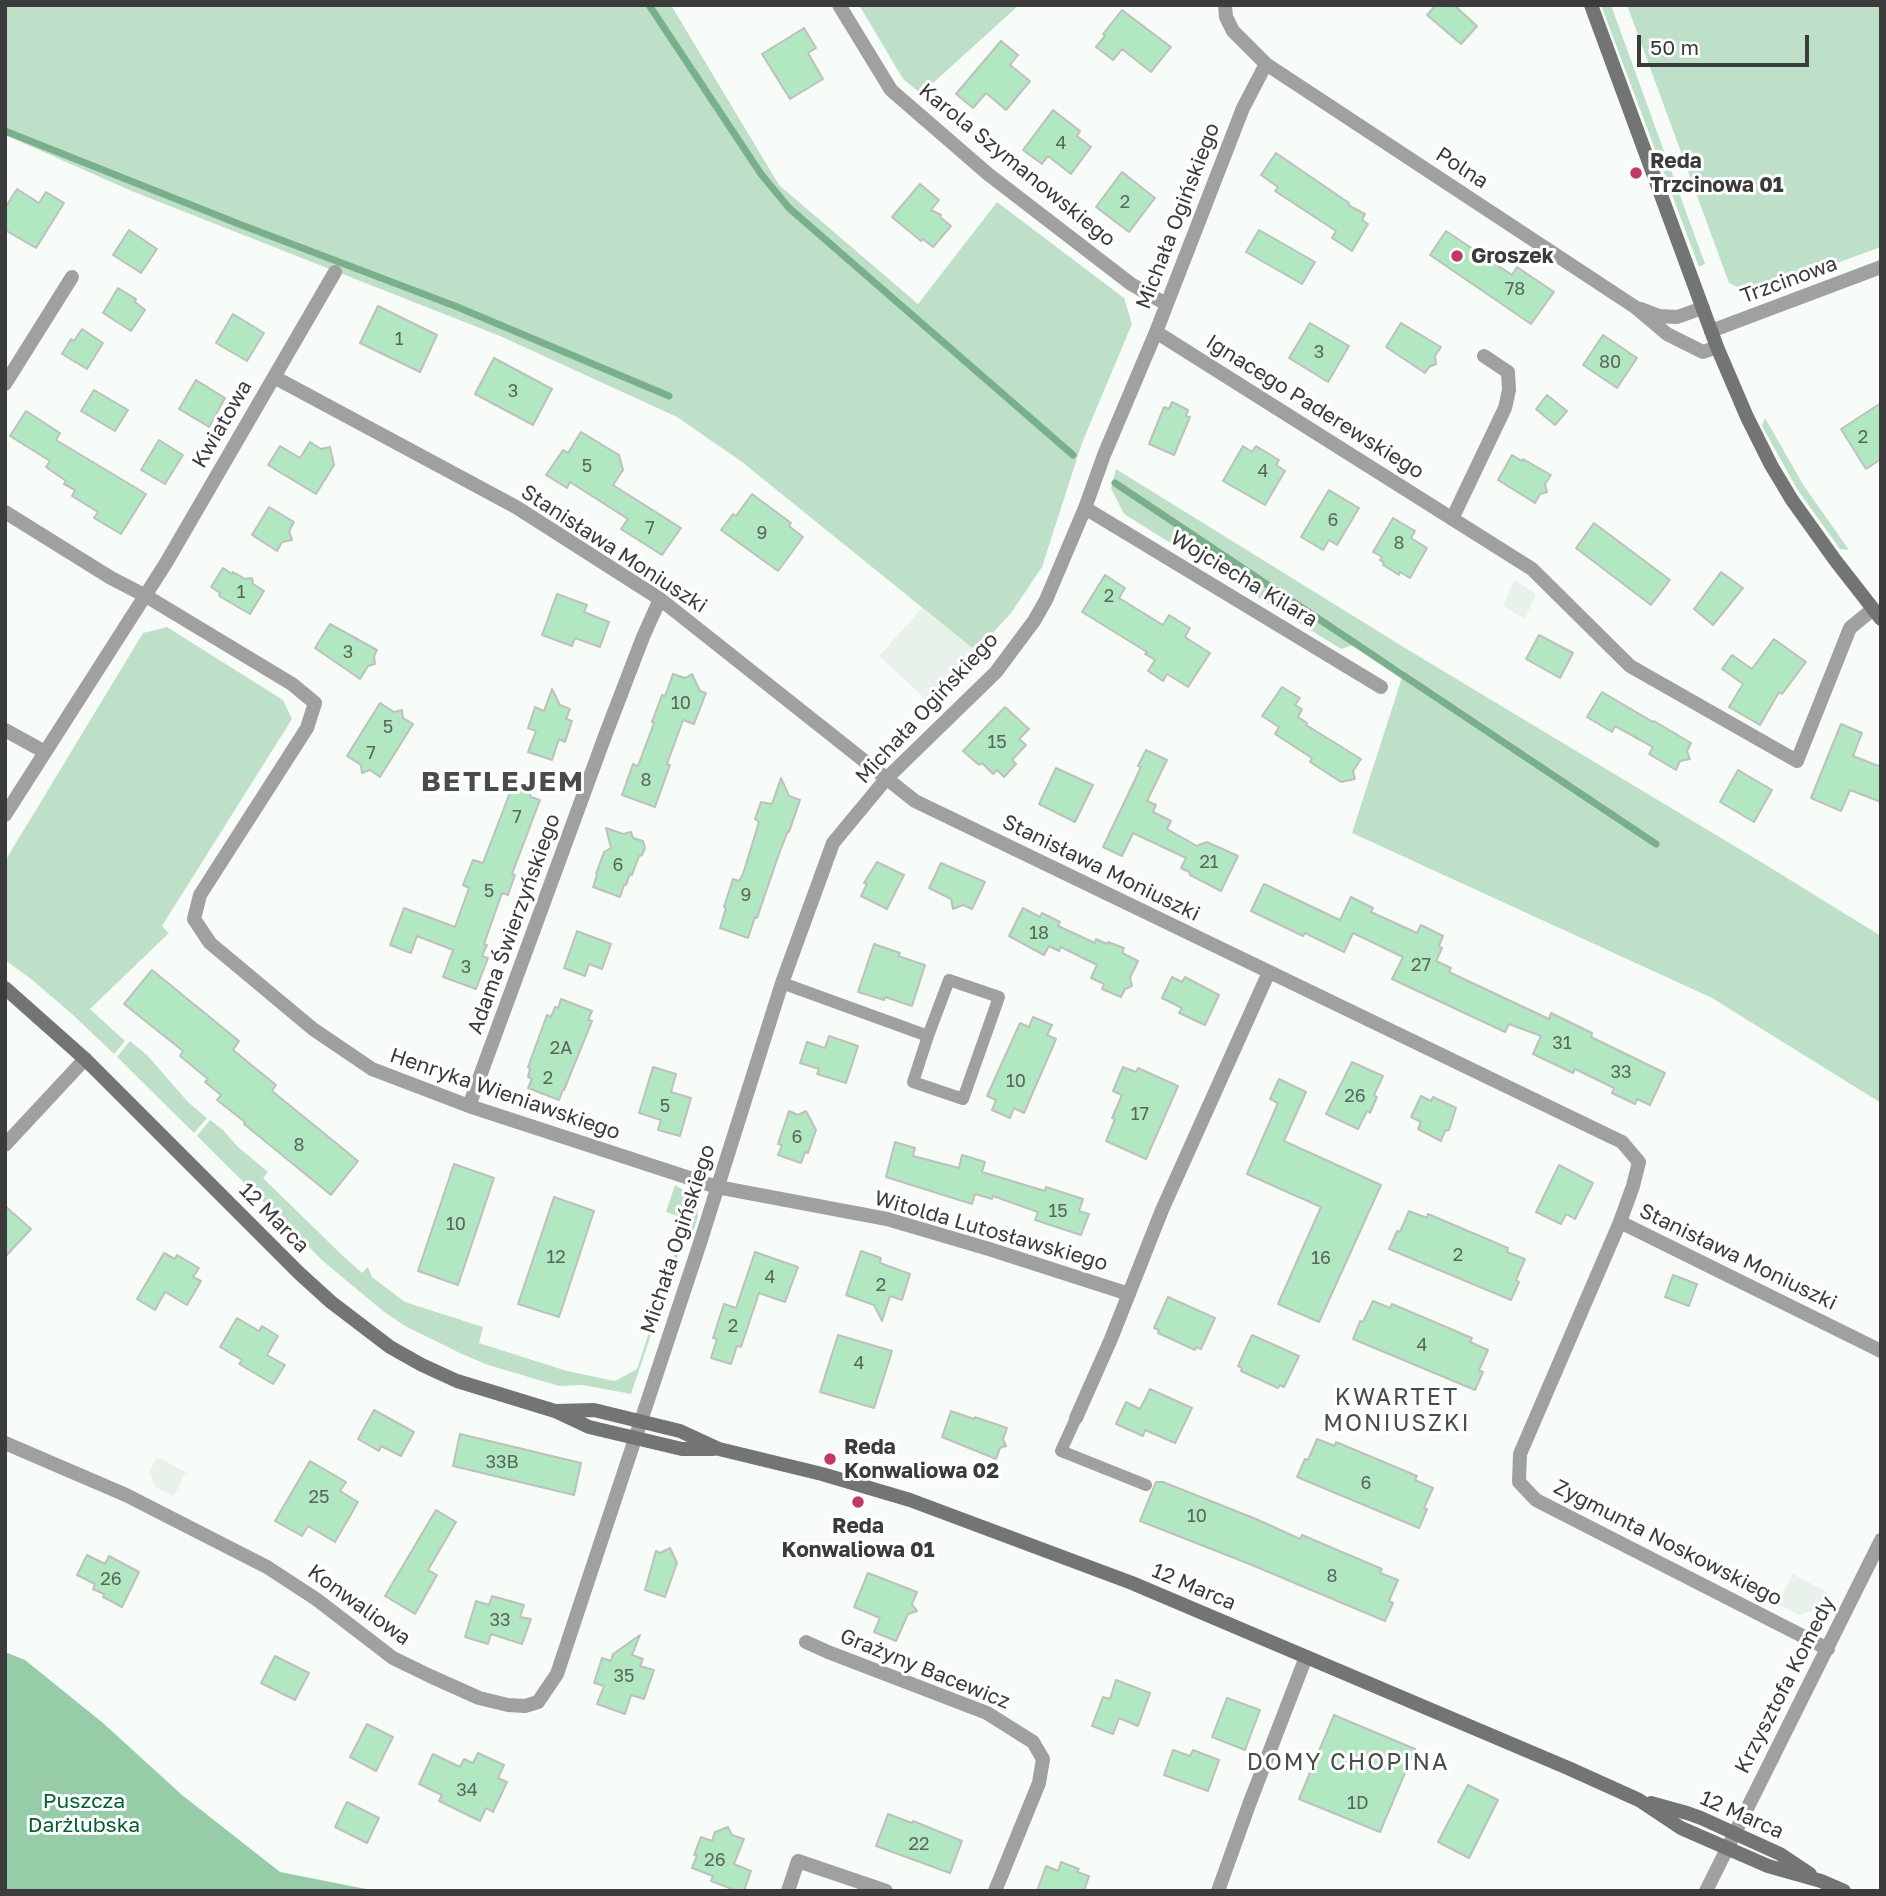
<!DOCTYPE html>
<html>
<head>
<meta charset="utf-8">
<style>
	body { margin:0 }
	#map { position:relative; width:1886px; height:1896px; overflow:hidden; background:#f8fcf9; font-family:"Golos Text",sans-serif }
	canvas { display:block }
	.frame { position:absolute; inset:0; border:7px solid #3a3b3a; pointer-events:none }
	.scale { position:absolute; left:1637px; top:35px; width:172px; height:32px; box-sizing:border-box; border:4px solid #3a3b3a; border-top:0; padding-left:9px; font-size:21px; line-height:24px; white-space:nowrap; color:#3a3b3a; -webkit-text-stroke:5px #fff; paint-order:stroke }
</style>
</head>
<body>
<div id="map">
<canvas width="1886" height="1896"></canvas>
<div class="frame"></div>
<div class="scale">50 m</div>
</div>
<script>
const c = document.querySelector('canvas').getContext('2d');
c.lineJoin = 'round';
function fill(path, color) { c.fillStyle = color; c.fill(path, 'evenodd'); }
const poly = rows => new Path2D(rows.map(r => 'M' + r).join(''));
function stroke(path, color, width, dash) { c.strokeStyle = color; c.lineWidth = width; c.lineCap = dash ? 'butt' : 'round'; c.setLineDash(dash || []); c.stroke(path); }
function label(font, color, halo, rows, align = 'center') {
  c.font = font + ' "Golos Text",sans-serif'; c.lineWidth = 6; c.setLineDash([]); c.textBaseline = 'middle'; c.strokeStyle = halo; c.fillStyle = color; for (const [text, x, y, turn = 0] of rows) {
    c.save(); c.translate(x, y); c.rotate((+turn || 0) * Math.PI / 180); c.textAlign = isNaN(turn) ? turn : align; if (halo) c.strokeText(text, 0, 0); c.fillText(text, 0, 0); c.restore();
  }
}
const built = poly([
	[1514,580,1536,594,1525,619,1503,606],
	[922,608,976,651,930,703,879,656],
	[157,1457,186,1472,174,1496,155,1487,150,1471],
	[1793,1574,1828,1593,1821,1608,1799,1615,1777,1604]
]);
const green = poly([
	[5,5,671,5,779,185,918,304,997,202,1124,298,1132,324,1082,443,1042,567,1011,613,976,651,742,462,677,417,500,336,134,192,5,135],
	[859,5,1019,5,921,94,903,79],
	[1601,5,1611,5,1705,264,1699,267],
	[1627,5,1881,5,1881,247,1752,294,1729,283],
	[1765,418,1804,486,1849,550,1840,549,1797,489,1762,426],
	[1116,469,1410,651,1766,865,1881,936,1881,1103,1712,998,1352,833,1404,671,1360,643,1341,649,1124,514,1111,488],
	[167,627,283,700,292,719,162,926,169,933,90,1009,125,1041,114,1054,72,1014,31,979,5,960,5,861,143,633],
	[130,1041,147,1055,188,1102,207,1118,194,1133,117,1057],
	[210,1120,223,1130,237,1146,268,1172,263,1178,341,1254,362,1273,368,1267,372,1277,405,1302,483,1327,479,1343,567,1371,615,1381,637,1369,686,1219,666,1212,675,1185,691,1194,697,1202,698,1217,690,1240,684,1238,631,1394,583,1385,559,1386,488,1365,464,1355,405,1326,383,1311,324,1262,197,1136]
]);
const forest = poly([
	[5,1652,25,1660,103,1723,182,1795,280,1872,376,1891,5,1891]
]);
const stream = poly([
	[649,5,761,174,789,208,1073,455],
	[5,131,239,224,455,306,669,396],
	[1115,483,1656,844]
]);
const building = poly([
	[1436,5,1454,5,1477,26,1461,44,1427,15,1436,5],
	[1122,10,1171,47,1151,72,1122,49,1113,60,1096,47,1105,36,1103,34,1122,10],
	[804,28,816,48,808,53,823,79,790,99,762,54,804,28],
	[1001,41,1018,55,1010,65,1030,81,1006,110,986,93,973,108,956,94,1001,41],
	[1053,110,1080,131,1077,136,1091,147,1071,174,1048,156,1042,164,1023,150,1053,110],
	[1276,153,1349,203,1348,205,1365,214,1362,220,1368,224,1352,251,1332,238,1336,231,1275,191,1278,187,1261,175,1276,153],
	[1122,172,1155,198,1129,232,1096,207,1122,172],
	[920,184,939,200,931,210,941,215,940,217,951,226,933,247,923,239,921,241,892,217,920,184],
	[17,189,39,203,46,192,64,203,36,248,5,230,5,208,17,189],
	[129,230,157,249,141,273,113,255,129,230],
	[1259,230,1315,262,1302,284,1246,252,1259,230],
	[1446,231,1512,275,1517,267,1554,292,1531,324,1430,255,1446,231],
	[118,288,136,299,135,302,145,310,131,331,103,313,118,288],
	[378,306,437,335,420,372,360,343,378,306],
	[233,314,264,333,247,361,216,343,233,314],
	[1310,323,1349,346,1328,382,1289,358,1310,323],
	[1401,323,1441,347,1435,356,1436,364,1429,367,1425,373,1386,347,1401,323],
	[82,329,103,343,87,369,62,354,71,339,74,341,82,329],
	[1603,335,1637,358,1617,388,1583,365,1603,335],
	[494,358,552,389,533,425,475,394,494,358],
	[196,380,225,398,209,427,179,409,196,380],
	[94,390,128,410,115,431,81,411,94,390],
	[1547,395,1567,411,1555,425,1536,409,1547,395],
	[1172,402,1188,410,1186,416,1190,417,1174,455,1149,444,1164,407,1169,409,1172,402],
	[1881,403,1881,459,1866,469,1841,429,1881,403],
	[26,411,60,433,56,440,146,494,121,534,94,518,98,512,72,496,75,490,64,484,66,481,46,467,50,461,10,436,26,411],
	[581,432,619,455,623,470,613,485,681,528,662,555,621,529,628,519,570,482,567,488,546,475,563,450,568,453,581,432],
	[159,440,183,455,165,484,141,470,159,440],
	[310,442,321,449,330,447,334,465,316,494,268,465,280,446,300,458,310,442],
	[1243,446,1252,452,1256,446,1279,460,1276,465,1285,471,1265,505,1223,481,1243,446],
	[1512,455,1522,461,1523,459,1551,475,1545,484,1547,492,1540,494,1535,503,1498,480,1512,455],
	[1329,490,1359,508,1337,545,1329,540,1323,550,1301,537,1329,490],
	[752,494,791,523,789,526,803,537,778,571,721,530,733,514,736,516,752,494],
	[269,507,294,522,289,531,292,540,282,542,277,551,252,535,269,507],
	[1393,518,1415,531,1411,538,1427,548,1410,578,1400,572,1399,575,1383,565,1384,563,1380,560,1382,557,1373,552,1393,518],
	[1594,523,1670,580,1651,605,1576,548,1594,523],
	[223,568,232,574,233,572,245,579,252,578,253,584,264,591,250,614,219,596,220,593,211,587,223,568],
	[1721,572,1743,588,1713,625,1694,609,1721,572],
	[1105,575,1125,588,1119,598,1163,625,1169,615,1190,628,1185,637,1210,653,1188,687,1167,674,1163,681,1148,671,1155,660,1145,654,1147,652,1082,612,1105,575],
	[557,594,587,605,584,612,609,622,600,647,575,638,572,646,542,635,557,594],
	[330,624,377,650,374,656,375,664,368,666,360,679,315,648,330,624],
	[1539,635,1573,653,1560,678,1526,659,1539,635],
	[1774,639,1806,662,1782,694,1779,692,1760,725,1729,707,1743,684,1722,669,1732,655,1752,669,1774,639],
	[673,674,685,678,692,674,700,691,706,693,694,724,683,720,667,764,670,765,655,807,622,795,633,764,638,766,654,723,652,722,662,695,665,696,673,674],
	[1282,687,1300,698,1295,705,1302,709,1298,717,1307,723,1306,725,1361,759,1353,771,1355,779,1341,782,1310,762,1312,758,1275,734,1279,727,1262,716,1282,687],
	[552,689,560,705,570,709,566,719,572,721,565,742,559,739,552,760,528,752,536,731,528,728,535,707,544,711,552,689],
	[1602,692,1653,722,1654,721,1691,743,1687,751,1690,759,1680,761,1676,770,1649,754,1653,747,1615,726,1612,732,1587,717,1602,692],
	[380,703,394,712,402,710,403,718,413,724,380,777,370,770,362,773,361,765,347,756,380,703],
	[1005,707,1029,729,1019,739,1026,745,1012,760,1016,764,1004,777,997,770,993,774,982,763,979,765,963,751,1005,707],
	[1841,724,1862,733,1853,756,1881,767,1881,802,1850,790,1841,811,1811,798,1841,724],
	[1146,750,1167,760,1147,801,1156,805,1153,812,1171,821,1167,829,1197,846,1207,842,1238,856,1221,891,1190,875,1189,872,1181,868,1186,858,1133,833,1122,856,1103,847,1141,767,1138,766,1146,750],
	[1056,768,1093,785,1075,822,1039,804,1056,768],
	[1738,770,1772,790,1754,822,1720,802,1738,770],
	[781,778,789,796,800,800,789,832,788,831,780,851,757,918,755,917,748,938,720,928,726,908,724,907,733,879,739,881,743,874,759,822,755,819,761,802,772,804,781,778],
	[527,787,531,797,540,800,512,874,515,875,508,895,502,893,484,944,487,945,482,956,488,958,476,989,443,977,453,950,417,936,411,953,390,945,404,908,455,927,469,888,463,885,473,860,483,863,511,790,518,792,527,787],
	[606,828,623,834,631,832,633,838,643,841,645,848,642,855,639,856,632,875,630,874,626,885,624,885,620,897,593,887,597,875,596,874,604,852,611,848,606,828],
	[877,862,904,875,887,909,861,896,867,884,864,883,877,862],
	[941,863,985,882,972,909,963,905,953,909,951,899,929,888,941,863],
	[1264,884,1340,920,1351,897,1373,908,1371,912,1417,933,1421,925,1443,936,1439,946,1442,948,1436,961,1451,968,1449,972,1549,1019,1551,1013,1592,1033,1591,1037,1665,1073,1650,1105,1637,1099,1635,1104,1612,1093,1614,1088,1575,1069,1573,1073,1533,1054,1541,1036,1509,1024,1505,1032,1392,979,1403,957,1353,933,1344,952,1305,933,1303,936,1251,911,1264,884],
	[1023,908,1040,917,1042,913,1060,922,1058,926,1095,943,1096,939,1107,944,1108,942,1124,948,1122,953,1138,961,1130,978,1132,986,1125,989,1121,997,1102,989,1104,984,1091,978,1097,965,1061,947,1059,951,1049,946,1044,955,1009,936,1023,908],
	[577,931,611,944,602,969,589,964,585,976,564,968,577,931],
	[874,944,900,953,898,956,925,965,912,1006,885,997,884,1000,858,992,874,944],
	[152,970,239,1041,233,1050,276,1085,272,1091,358,1161,331,1195,244,1124,245,1122,217,1100,221,1095,205,1082,208,1079,180,1056,183,1051,124,1004,152,970],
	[1172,977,1182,982,1185,977,1219,995,1205,1025,1179,1013,1182,1008,1162,998,1172,977],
	[561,999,592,1011,588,1020,592,1021,564,1090,563,1090,559,1100,528,1088,532,1079,528,1077,530,1068,528,1067,547,1015,551,1017,555,1007,558,1008,561,999],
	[1033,1017,1052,1025,1047,1035,1056,1039,1024,1113,1014,1108,1010,1118,992,1110,996,1100,987,1096,1020,1023,1029,1027,1033,1017],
	[829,1036,858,1046,846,1083,817,1074,819,1069,800,1063,807,1042,825,1048,829,1036],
	[1352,1062,1383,1076,1374,1095,1377,1097,1370,1113,1367,1111,1358,1129,1326,1114,1352,1062],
	[653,1067,676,1074,671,1092,691,1098,680,1136,658,1130,661,1120,639,1113,653,1067],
	[1123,1067,1136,1072,1138,1068,1178,1086,1146,1159,1106,1141,1115,1119,1112,1118,1122,1095,1113,1091,1123,1067],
	[1279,1079,1306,1092,1284,1141,1381,1185,1319,1322,1278,1304,1321,1207,1247,1174,1278,1103,1270,1099,1279,1079],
	[1421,1096,1431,1101,1433,1097,1456,1108,1449,1130,1445,1131,1441,1141,1418,1129,1421,1122,1411,1117,1421,1096],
	[789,1111,798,1115,806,1111,816,1130,808,1153,805,1152,801,1163,778,1155,782,1145,778,1144,789,1111],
	[895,1142,915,1148,913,1156,959,1168,962,1155,985,1162,982,1172,1045,1191,1046,1187,1083,1199,1079,1211,1089,1214,1081,1235,1035,1220,1038,1212,993,1196,992,1199,975,1194,972,1204,886,1177,895,1142],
	[454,1164,494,1178,458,1285,418,1271,454,1164],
	[1559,1165,1593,1183,1575,1219,1566,1214,1561,1224,1536,1212,1559,1165],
	[554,1197,594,1211,559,1317,518,1304,554,1197],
	[5,1206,31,1229,5,1257,5,1206],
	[1409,1211,1427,1218,1428,1214,1508,1248,1507,1252,1525,1259,1516,1280,1519,1282,1511,1300,1389,1249,1397,1231,1400,1232,1409,1211],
	[861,1251,881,1258,880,1263,910,1274,902,1300,890,1296,882,1321,874,1305,846,1295,861,1251],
	[755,1252,798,1267,785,1302,759,1293,741,1347,737,1346,731,1364,711,1358,717,1339,713,1338,724,1304,736,1308,755,1252],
	[164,1253,175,1259,177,1255,199,1268,193,1277,201,1281,187,1305,165,1292,155,1310,137,1299,164,1253],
	[1673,1275,1697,1284,1689,1306,1665,1297,1673,1275],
	[1168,1297,1215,1318,1201,1349,1196,1347,1195,1350,1158,1333,1159,1330,1154,1328,1168,1297],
	[1373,1301,1390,1308,1392,1304,1472,1338,1470,1342,1488,1350,1479,1370,1483,1372,1475,1390,1353,1339,1360,1321,1363,1322,1373,1301],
	[237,1318,259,1331,262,1326,278,1336,267,1355,285,1365,273,1384,239,1364,242,1360,220,1347,237,1318],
	[838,1335,892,1351,874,1408,820,1392,838,1335],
	[1252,1335,1299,1356,1284,1387,1280,1385,1278,1388,1241,1371,1242,1368,1238,1366,1252,1335],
	[1150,1389,1192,1408,1175,1443,1145,1430,1143,1436,1116,1424,1126,1402,1140,1409,1150,1389],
	[374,1410,414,1432,401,1456,381,1446,379,1451,358,1439,374,1410],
	[951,1411,974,1419,975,1417,1007,1428,1003,1439,1006,1446,1000,1448,996,1459,942,1437,951,1411],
	[460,1434,581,1463,574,1495,453,1466,460,1434],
	[1317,1439,1335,1446,1336,1442,1417,1476,1415,1480,1433,1488,1424,1508,1427,1509,1419,1528,1297,1477,1305,1459,1308,1460,1317,1439],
	[310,1461,346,1482,340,1491,358,1502,335,1542,308,1526,302,1536,275,1521,310,1461],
	[1156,1482,1163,1482,1256,1519,1300,1539,1302,1535,1382,1569,1380,1573,1398,1580,1389,1601,1393,1603,1385,1621,1247,1563,1140,1521,1156,1482],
	[436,1510,456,1522,428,1570,437,1575,415,1614,385,1596,436,1510],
	[670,1548,677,1563,665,1597,645,1590,656,1551,660,1553,670,1548],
	[87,1555,105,1564,109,1556,139,1572,122,1607,103,1597,104,1594,93,1589,95,1584,77,1575,87,1555],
	[868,1573,917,1592,912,1604,917,1611,908,1614,896,1641,874,1632,880,1618,854,1607,868,1573],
	[492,1596,524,1605,520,1617,531,1619,522,1644,491,1634,488,1644,465,1637,476,1601,489,1605,492,1596],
	[640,1635,632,1655,643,1659,640,1666,654,1670,644,1699,631,1695,625,1714,597,1704,604,1686,594,1683,602,1658,611,1661,613,1654,640,1635],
	[275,1656,309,1673,295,1700,261,1683,275,1656],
	[1116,1680,1150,1693,1138,1726,1119,1718,1113,1734,1092,1726,1103,1697,1110,1699,1116,1680],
	[1227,1698,1260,1710,1245,1750,1212,1737,1227,1698],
	[1334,1715,1415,1749,1380,1832,1299,1799,1334,1715],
	[367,1724,393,1737,376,1771,350,1757,367,1724],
	[1173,1750,1190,1756,1193,1750,1219,1760,1208,1791,1164,1775,1173,1750],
	[478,1753,504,1765,498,1778,507,1782,493,1812,486,1808,480,1821,439,1801,442,1795,419,1784,433,1754,460,1767,464,1759,473,1763,478,1753],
	[1468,1785,1498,1800,1469,1858,1438,1842,1468,1785],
	[347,1802,379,1818,367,1843,335,1827,347,1802],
	[888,1814,912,1823,913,1821,962,1841,950,1873,876,1846,888,1814],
	[728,1827,732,1835,744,1839,734,1864,751,1871,744,1891,737,1891,711,1881,713,1876,692,1868,697,1856,694,1855,701,1837,712,1841,715,1832,728,1827],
	[1061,1862,1079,1869,1077,1872,1089,1876,1084,1891,1037,1891,1046,1866,1058,1871,1061,1862]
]);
const lane = poly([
	[782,983,928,1036,913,1082,963,1099,999,997,949,980,928,1036],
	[1076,1418,1061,1451,1146,1485]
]);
const street = poly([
	[839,5,891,90,988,174,1131,284,1166,304],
	[1225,5,1226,17,1233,31,1266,64,1635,307,1667,334,1703,352,1717,347],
	[1641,309,1659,316,1677,317,1703,308],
	[1711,331,1881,267],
	[1156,332,1532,569,1630,666,1797,761,1850,628,1873,609],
	[274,377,516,507,660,599,915,801,1622,1142,1639,1162,1633,1186,1620,1222,1881,1351],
	[5,384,72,277],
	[1085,508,1381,687],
	[5,512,111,578,146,596,292,684,315,703,307,728,200,895,194,919,210,943,313,1029,372,1069,469,1106,717,1187,887,1219,989,1249,1129,1294],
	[1452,519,1505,408,1509,390,1508,372,1484,356],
	[5,730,45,752],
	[5,815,166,563,335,272],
	[469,1106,605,736,643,637,660,599],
	[5,1145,85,1059],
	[1620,1222,1520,1454,1519,1482,1536,1500,1828,1649],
	[1076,1418,1111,1339,1162,1210,1269,972],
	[5,1443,126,1495,267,1567,316,1599,393,1658,430,1676,479,1698,508,1705,525,1706,538,1702,557,1674,700,1243,782,983,833,843,886,779,996,672,1034,621,1046,600,1085,508,1104,455,1156,332,1243,108,1266,64],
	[806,1642,828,1652,987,1713,1033,1742,1043,1759,1039,1783,995,1891],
	[788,1891,798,1861,886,1891],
	[1218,1891,1250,1802,1306,1657],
	[1706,1891,1881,1540]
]);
const secondary = poly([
	[1591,5,1717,347,1747,417,1771,465,1792,500,1835,560,1881,619],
	[5,988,85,1059,299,1273,331,1302,390,1347,422,1365,457,1381,555,1411,589,1427,682,1449,714,1449],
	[555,1411,594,1410,680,1431,719,1449,822,1474,910,1500,1132,1583,1568,1768,1639,1800,1681,1828,1768,1866,1821,1881,1844,1891],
	[1651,1803,1687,1813,1701,1818,1780,1854,1810,1874]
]);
const markers = [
	[1636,173,7,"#c33768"],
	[1457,256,7,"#c33768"],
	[830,1459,7,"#c33768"],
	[858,1502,7,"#c33768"]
];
const numberNames = [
	["4",1061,143],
	["2",1125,202],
	["78",1515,289],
	["1",399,339],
	["3",1319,352],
	["80",1610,362],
	["3",513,391],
	["2",1863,437],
	["5",587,466],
	["4",1263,471],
	["6",1333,520],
	["7",650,528],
	["9",762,533],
	["8",1399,543],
	["1",241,592],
	["2",1109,596],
	["3",348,652],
	["10",681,703],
	["5",388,727],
	["15",997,742],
	["7",371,753],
	["8",646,780],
	["7",517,817],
	["21",1209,862],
	["6",618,865],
	["5",489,891],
	["9",746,895],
	["18",1039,933],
	["27",1421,965],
	["3",466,967],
	["31",1562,1043],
	["2A",561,1048],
	["33",1621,1072],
	["2",548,1078],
	["10",1016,1081],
	["26",1355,1096],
	["5",665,1106],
	["17",1140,1114],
	["6",797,1137],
	["8",299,1145],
	["15",1058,1211],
	["10",456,1224],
	["2",1458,1255],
	["12",556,1257],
	["16",1321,1258],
	["4",770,1277],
	["2",881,1285],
	["2",733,1326],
	["4",1422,1345],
	["4",859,1363],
	["33B",502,1462],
	["6",1366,1483],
	["25",319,1497],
	["10",1197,1516],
	["8",1332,1576],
	["26",111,1579],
	["33",500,1620],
	["35",624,1676],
	["34",467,1790],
	["1D",1358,1803],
	["22",919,1844],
	["26",715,1860]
];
const poiNames = [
	["Reda",1650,161],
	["Trzcinowa 01",1650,185],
	["Groszek",1471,256],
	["Reda",844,1447],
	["Konwaliowa 02",844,1471],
	["Reda",858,1526,"center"],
	["Konwaliowa 01",858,1550,"center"]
];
const streetNames = [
	["Karola Szymanowskiego",1017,165,39],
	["Polna",1462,168,33],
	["Michała Ogińskiego",1178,216,-69],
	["Trzcinowa",1789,280,-20],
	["Ignacego Paderewskiego",1315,407,32],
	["Kwiatowa",222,424,-60],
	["Stanisława Moniuszki",614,549,33],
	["Wojciecha Kilara",1244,579,31],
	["Michała Ogińskiego",927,708,-47],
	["Stanisława Moniuszki",1101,868,26],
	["Adama Świerzyńskiego",514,924,-70],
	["Henryka Wieniawskiego",505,1094,19],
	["12 Marca",274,1218,45],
	["Witolda Lutosławskiego",991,1231,16],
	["Michała Ogińskiego",678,1239,-72],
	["Stanisława Moniuszki",1738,1257,26],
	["Zygmunta Noskowskiego",1668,1543,27],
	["12 Marca",1194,1587,23],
	["Konwaliowa",359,1605,36],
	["Grażyny Bacewicz",925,1669,22],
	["Krzysztofa Komedy",1785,1685,-63],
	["12 Marca",1742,1815,24]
];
const parkNames = [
	["Puszcza",84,1801],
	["Darżlubska",84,1825]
];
const neighbourhoodNames = [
	["KWARTET",1397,1398],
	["MONIUSZKI",1397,1424],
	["DOMY CHOPINA",1348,1763]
];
const districtNames = [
	["BETLEJEM",503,782]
];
fill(built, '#e8f2ea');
fill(green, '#bfe0c8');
fill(forest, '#96cca7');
stroke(stream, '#7aaf8b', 7);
fill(building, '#b1e7c1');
stroke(building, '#bdc1be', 2);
stroke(lane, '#9fa09f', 12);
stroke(street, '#9fa09f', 14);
stroke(secondary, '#737574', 14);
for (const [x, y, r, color] of markers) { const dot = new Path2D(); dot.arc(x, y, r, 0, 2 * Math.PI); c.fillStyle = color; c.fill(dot); stroke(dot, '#fff', 2.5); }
label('18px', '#58665c', null, numberNames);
label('bold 21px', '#3a3b3a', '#fff', poiNames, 'left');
label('21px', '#3a3b3a', '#fff', streetNames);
label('21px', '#025f32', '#fff', parkNames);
c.letterSpacing = '2px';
label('23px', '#494c4a', '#fff', neighbourhoodNames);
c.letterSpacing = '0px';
c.letterSpacing = '2px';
label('bold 28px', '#494c4a', '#fff', districtNames);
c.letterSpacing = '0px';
</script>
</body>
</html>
